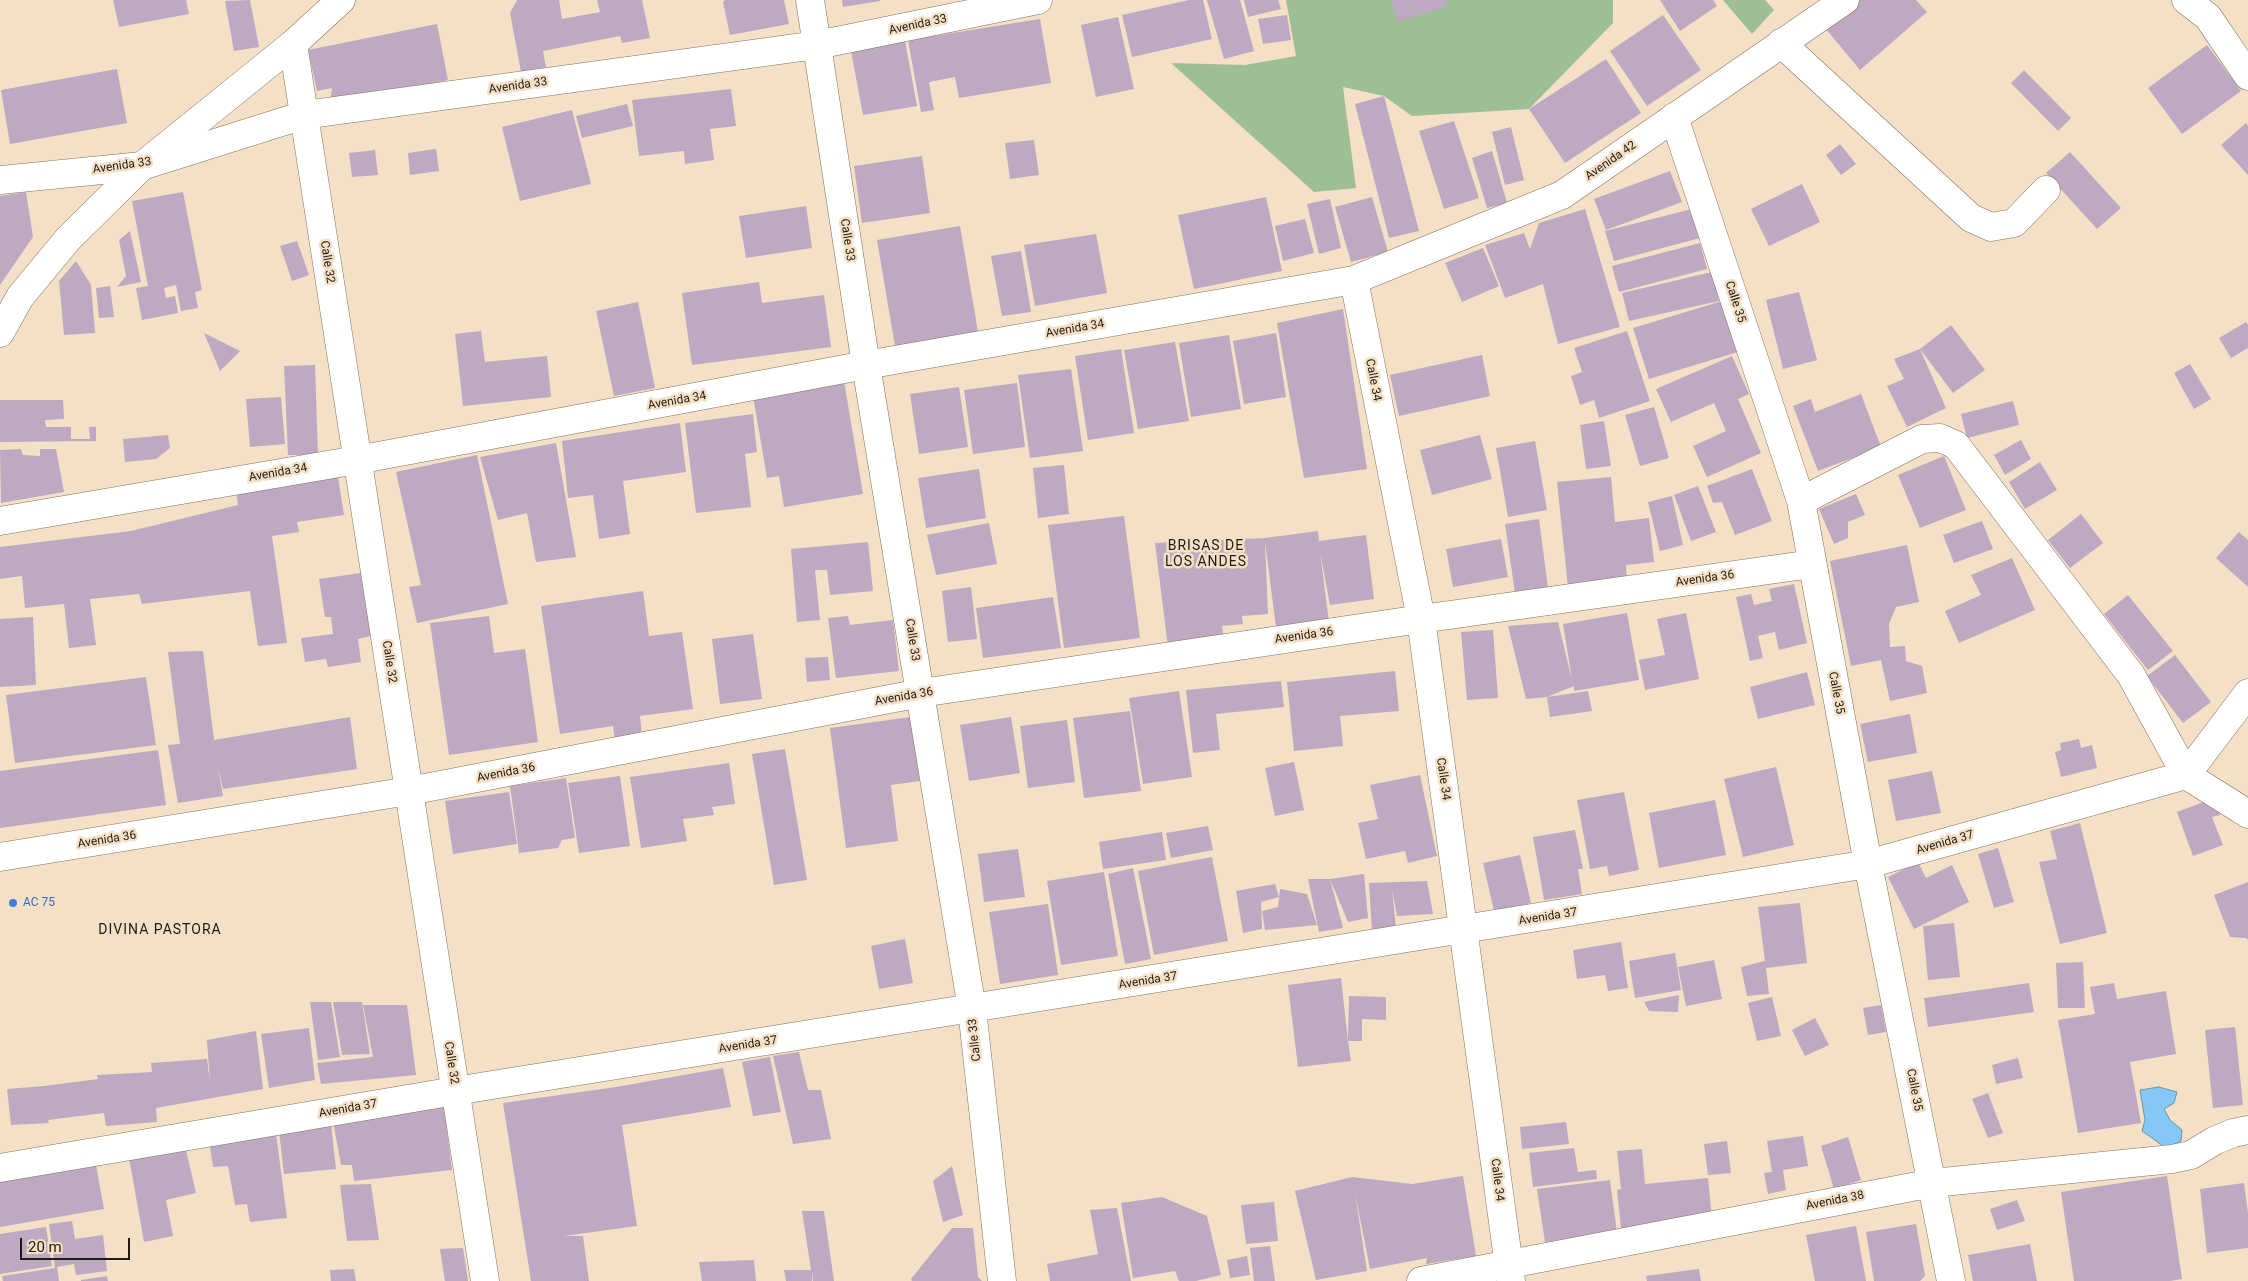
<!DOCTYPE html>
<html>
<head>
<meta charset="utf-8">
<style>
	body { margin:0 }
	#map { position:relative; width:2248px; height:1281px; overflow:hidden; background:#f4e0c6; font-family:Roboto,sans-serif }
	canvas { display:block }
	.scale { position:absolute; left:20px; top:1238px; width:110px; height:22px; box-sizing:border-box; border:2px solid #211a10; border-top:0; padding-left:6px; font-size:15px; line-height:18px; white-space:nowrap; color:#211a10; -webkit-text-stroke:4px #f4e0c6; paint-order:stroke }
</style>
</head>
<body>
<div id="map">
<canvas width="2248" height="1281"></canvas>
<div class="scale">20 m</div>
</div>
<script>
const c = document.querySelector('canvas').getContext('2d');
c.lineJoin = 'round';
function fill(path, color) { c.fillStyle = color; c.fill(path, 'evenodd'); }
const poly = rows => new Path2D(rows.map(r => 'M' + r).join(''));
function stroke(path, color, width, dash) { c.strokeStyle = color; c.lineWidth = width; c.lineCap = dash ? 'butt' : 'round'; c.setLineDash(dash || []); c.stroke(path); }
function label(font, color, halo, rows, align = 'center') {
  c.font = font + ' Roboto,sans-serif'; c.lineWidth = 5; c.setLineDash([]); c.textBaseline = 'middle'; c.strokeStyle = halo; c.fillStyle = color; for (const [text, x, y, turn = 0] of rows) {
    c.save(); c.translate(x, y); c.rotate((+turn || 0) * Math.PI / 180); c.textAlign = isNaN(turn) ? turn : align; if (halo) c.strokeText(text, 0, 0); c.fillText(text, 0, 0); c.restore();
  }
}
const green = poly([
	[1286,0,1613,0,1613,23,1529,109,1412,116,1384,96,1343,87,1356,188,1314,192,1171,63,1245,65,1296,56],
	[1723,0,1765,0,1774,10,1752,34]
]);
const water = poly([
	[2159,1087,2177,1092,2174,1103,2164,1109,2170,1120,2182,1130,2181,1141,2166,1148,2142,1131,2145,1120,2140,1090,2159,1087]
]);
const building = poly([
	[113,0,186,0,189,14,119,27],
	[250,0,259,47,234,51,225,1],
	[517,0,559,0,562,19,600,12,597,0,642,0,650,38,622,43,620,36,543,51,546,67,521,72,510,13],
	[725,0,784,0,789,24,730,35,723,2],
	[842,0,880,0,880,1,843,7],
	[1189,0,1203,0,1212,39,1132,57,1122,15],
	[1207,0,1240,0,1254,51,1224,59],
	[1244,0,1278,0,1281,9,1248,17],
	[1391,0,1445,0,1447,7,1397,21],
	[1660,0,1713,0,1717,6,1680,31],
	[1860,0,1916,0,1927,12,1860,70,1826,29],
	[1287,15,1291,40,1263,44,1258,19],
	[1663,15,1701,70,1647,106,1610,51],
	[1118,17,1134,89,1096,97,1081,25],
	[1040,19,1051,83,959,98,955,77,929,82,934,110,921,112,908,40],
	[437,24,448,80,330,103,332,88,317,91,308,50],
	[905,41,917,106,863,115,851,51],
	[2207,45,2241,91,2182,134,2148,88],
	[1606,59,1641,113,1565,163,1529,109],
	[117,69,127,123,10,144,1,90],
	[2024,70,2071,118,2058,131,2011,83],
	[731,89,736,126,710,129,714,160,685,164,684,151,639,156,632,100],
	[1384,96,1419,231,1389,238,1355,104],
	[627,104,633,126,582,138,576,116],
	[572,110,591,184,520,201,502,127],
	[1454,121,1479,198,1444,209,1419,131],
	[2246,123,2248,126,2248,175,2221,145],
	[1511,127,1524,180,1505,185,1492,132],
	[1034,140,1039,175,1010,179,1005,143],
	[1840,144,1856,164,1841,175,1826,155],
	[436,149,439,171,410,175,408,153],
	[375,150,378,175,352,177,349,153],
	[1492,151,1507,203,1487,208,1472,158],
	[2070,152,2121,208,2097,229,2046,173],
	[922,156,930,213,862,223,854,166],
	[1670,171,1682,202,1606,230,1594,199],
	[1802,184,1820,222,1769,246,1751,209],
	[26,192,33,237,0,285,0,196],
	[183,192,202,290,195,292,198,308,181,311,176,285,164,288,166,298,175,296,178,313,142,320,136,288,148,286,132,201],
	[1266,197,1282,271,1194,289,1178,215],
	[1372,197,1388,252,1351,262,1335,207],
	[1330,199,1341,248,1319,254,1307,204],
	[806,206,812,248,746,258,739,216],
	[1585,209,1620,327,1558,344,1543,284,1505,298,1485,245,1524,233,1530,249,1539,223],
	[1692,209,1700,238,1614,261,1605,231],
	[1305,219,1314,253,1283,261,1275,226],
	[960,226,978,332,895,346,877,240],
	[130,231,141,282,117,287,126,276,119,240],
	[1096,234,1107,293,1035,306,1024,245],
	[297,241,309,275,292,281,280,246],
	[1700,243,1707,269,1619,292,1612,266],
	[1483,248,1499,286,1462,302,1445,263],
	[1021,251,1031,312,1002,316,991,256],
	[76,261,91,285,95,333,64,335,59,281],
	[1712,272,1719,301,1629,321,1622,293],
	[759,282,762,303,824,295,831,347,692,365,682,293],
	[110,286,114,317,99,318,96,288],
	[1799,292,1817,360,1783,369,1766,300],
	[1722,301,1738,352,1649,379,1633,328],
	[638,302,655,388,614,396,596,311],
	[1343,309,1367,469,1304,478,1277,323],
	[2246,322,2248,325,2248,348,2231,358,2219,338],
	[1951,325,1985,370,1953,393,1920,349],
	[481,331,485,362,547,356,551,397,463,406,455,334],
	[1627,331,1650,401,1599,418,1594,400,1580,405,1571,376,1582,372,1574,348],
	[204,333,240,351,220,371],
	[1276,333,1286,397,1244,404,1233,341],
	[1229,335,1241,409,1191,417,1179,343],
	[1175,342,1189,421,1138,429,1124,350],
	[1121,349,1134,433,1088,440,1075,356],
	[1920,349,1946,408,1907,427,1887,386,1904,379,1894,359],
	[1482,355,1490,396,1399,416,1390,375],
	[1732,356,1749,394,1738,399,1761,453,1707,477,1693,446,1726,431,1714,403,1671,422,1656,389],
	[2190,364,2211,399,2194,409,2174,373],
	[315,365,318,455,288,455,284,366],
	[1071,369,1083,451,1030,458,1018,375],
	[844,381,863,494,784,507,779,476,767,478,753,396],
	[1017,383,1025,447,973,454,964,390],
	[959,387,968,447,919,454,910,394],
	[1861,394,1881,447,1818,471,1793,406,1811,399,1815,412],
	[281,397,285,444,250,447,246,399],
	[0,400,63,400,64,419,45,420,46,427,71,427,71,439,90,439,89,427,96,427,96,441,0,442],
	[2013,401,2019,425,1967,438,1961,414],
	[1654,407,1669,458,1640,466,1625,415],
	[753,414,757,452,745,454,751,507,696,513,685,423],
	[1604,421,1611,466,1586,469,1580,425],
	[680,423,686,472,623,481,630,534,599,539,593,495,568,498,562,441],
	[168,435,170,448,156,459,125,462,123,439],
	[1480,435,1492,479,1432,495,1420,450],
	[2021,440,2031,459,2005,475,1994,455],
	[1535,441,1547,510,1508,517,1496,448],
	[556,443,576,557,536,562,527,513,498,520,480,457],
	[21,449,23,455,40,456,40,449,56,449,64,492,1,503,0,450],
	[477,455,508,604,417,623,409,587,421,585,396,472],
	[1944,456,1966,510,1920,528,1898,475],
	[2040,462,2057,490,2025,509,2009,482],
	[1064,465,1069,514,1038,518,1033,468],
	[979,469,986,518,926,528,918,478],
	[1752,469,1772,521,1735,535,1722,502,1713,503,1707,486],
	[338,477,344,515,297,522,299,532,272,536,287,643,258,646,250,591,142,604,139,594,90,599,96,645,69,648,64,604,25,608,22,576,0,579,0,547,131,531,238,505,236,491],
	[1611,477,1615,522,1649,518,1654,562,1626,565,1627,582,1568,587,1557,482],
	[1698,486,1716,532,1691,541,1674,495],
	[1856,494,1865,515,1848,522,1848,538,1834,544,1819,509],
	[1672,496,1683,545,1660,551,1648,502],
	[2081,514,2103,543,2070,568,2048,540],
	[1124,516,1140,638,1064,648,1048,525],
	[1539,519,1548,588,1515,593,1505,524],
	[1982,521,1993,549,1954,563,1943,535],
	[989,523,997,564,936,575,927,535],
	[1318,531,1319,541,1366,535,1374,599,1330,605,1320,552,1329,622,1276,627,1265,542,1268,614,1242,616,1243,624,1222,626,1224,641,1168,647,1155,543,1265,538],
	[2239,532,2248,540,2248,587,2216,558],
	[1501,539,1508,577,1453,587,1446,549],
	[868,542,873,591,830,595,827,570,815,570,820,620,797,622,791,549],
	[1907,545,1919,602,1896,607,1889,624,1890,647,1905,646,1906,661,1922,666,1927,693,1890,701,1881,660,1851,666,1830,561],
	[2012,558,2035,610,1959,643,1945,611,1981,595,1971,575],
	[361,573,371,636,358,639,361,662,328,667,326,659,305,662,301,638,333,634,331,617,325,617,319,579],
	[1794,584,1807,643,1779,650,1775,632,1758,636,1763,658,1750,661,1736,597,1751,594,1754,605,1772,601,1769,589],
	[971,587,977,639,948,642,942,591],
	[643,591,649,636,682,632,693,709,640,716,642,738,615,742,613,726,560,734,541,606],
	[2128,595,2173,651,2148,670,2104,614],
	[1053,597,1061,648,983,658,976,608],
	[1627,613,1639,680,1574,691,1574,686,1547,697,1526,699,1508,626,1558,622,1572,680,1563,624],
	[1686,613,1699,679,1645,690,1639,660,1665,655,1657,619],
	[489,616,494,653,525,649,538,742,449,755,430,623],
	[848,616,850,625,893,620,899,671,836,678,828,618],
	[33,617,36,685,0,687,0,619],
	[1493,630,1498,698,1467,700,1461,632],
	[753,634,762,699,720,704,712,639],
	[203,651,214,740,350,717,357,769,223,789,218,767,223,796,178,803,168,745,180,744,168,652],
	[2175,655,2211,702,2183,723,2147,676],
	[828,657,830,680,807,682,805,658],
	[1395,671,1399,711,1340,716,1343,746,1294,751,1287,682],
	[1807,672,1815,705,1758,719,1750,687],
	[146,677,156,745,15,763,6,695],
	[1281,681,1284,707,1216,714,1220,750,1193,753,1186,690],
	[1179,691,1192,777,1143,784,1129,698],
	[1588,691,1592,711,1550,717,1547,697],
	[1130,711,1141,791,1084,798,1073,718],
	[1910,714,1917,753,1868,762,1860,724],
	[911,717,920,781,891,785,898,841,846,848,830,728],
	[1011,717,1020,773,969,781,960,725],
	[1067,720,1075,782,1028,788,1020,726],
	[2079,739,2081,748,2092,745,2097,768,2061,777,2055,752,2061,750,2060,743],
	[785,749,807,880,774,885,752,754],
	[158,750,166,805,0,828,0,771],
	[1294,762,1304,810,1275,816,1265,768],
	[729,763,735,804,712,807,714,815,683,819,687,841,641,848,630,777],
	[1776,767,1794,845,1743,857,1724,779],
	[1932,771,1941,813,1896,821,1888,780],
	[1420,775,1437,856,1408,863,1405,851,1366,859,1358,823,1378,819,1370,785],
	[620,776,630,846,579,853,568,783],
	[566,778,575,838,562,840,558,848,519,853,510,786],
	[509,792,517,844,453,854,445,801],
	[1624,792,1639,870,1609,876,1607,866,1590,869,1577,800],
	[2214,798,2220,815,2212,817,2223,845,2193,856,2177,812],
	[1715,800,1726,855,1659,868,1649,813],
	[2080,823,2107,933,2060,944,2039,862,2057,859,2050,831],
	[1208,826,1213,850,1171,858,1166,833],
	[1575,830,1583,869,1578,869,1582,894,1544,900,1533,837],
	[1162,832,1166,860,1103,869,1099,842],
	[1998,848,2014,902,1994,908,1978,854],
	[1018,849,1025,897,984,902,978,854],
	[1520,855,1531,903,1494,911,1483,863],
	[1212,857,1228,941,1154,955,1138,871],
	[1918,862,1926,878,1952,865,1969,902,1914,929,1888,877],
	[1133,868,1151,959,1125,964,1108,874],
	[1104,872,1118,956,1061,965,1047,881],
	[1364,874,1368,918,1348,922,1330,879],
	[1308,879,1330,879,1343,928,1319,932],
	[1427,881,1433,914,1397,916,1392,889,1396,928,1372,931,1369,883],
	[2248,882,2248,940,2246,938,2230,937,2214,895],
	[1275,884,1279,897,1261,902,1262,929,1243,933,1236,891],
	[1280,889,1307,894,1317,925,1265,930,1262,911,1278,907],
	[1800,903,1807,963,1766,968,1769,994,1747,996,1741,967,1765,961,1758,907],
	[1048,904,1058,975,1000,984,989,912],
	[1954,923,1960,977,1928,980,1923,926],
	[905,939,913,983,879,989,871,946],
	[1621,942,1628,988,1608,991,1605,975,1577,979,1573,950],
	[1675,953,1681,990,1635,998,1629,961],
	[1714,960,1722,999,1686,1006,1678,967],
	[2083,962,2085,1008,2058,1008,2056,963],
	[1341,978,1348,1041,1349,996,1386,997,1386,1020,1362,1019,1362,1041,1348,1041,1351,1061,1298,1067,1288,985],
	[2029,983,2034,1012,1928,1027,1924,998],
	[2114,983,2117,999,2166,991,2176,1054,2130,1062,2141,1123,2078,1133,2058,1020,2095,1014,2090,987],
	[1679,995,1678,1012,1649,1011,1644,1002],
	[1772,997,1781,1036,1757,1041,1748,1003],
	[310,1002,331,1002,340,1057,318,1060],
	[333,1002,362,1002,370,1054,342,1055],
	[363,1005,407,1005,416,1075,321,1084,317,1063,373,1057],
	[1881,1005,1886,1032,1868,1035,1863,1008],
	[1815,1018,1829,1045,1805,1056,1792,1030],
	[2235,1027,2243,1105,2213,1108,2205,1030],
	[309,1028,315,1080,269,1088,261,1034],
	[256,1031,263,1089,156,1108,157,1122,106,1126,104,1113,48,1120,49,1123,11,1125,7,1089,44,1086,98,1079,97,1075,152,1072,151,1063,207,1059,210,1083,207,1040],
	[799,1052,808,1090,821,1090,831,1139,793,1144,773,1056],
	[770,1057,781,1112,753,1116,742,1062],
	[2018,1058,2023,1078,1996,1084,1992,1065],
	[723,1068,731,1107,622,1125,637,1226,564,1236,583,1236,589,1281,531,1281,503,1103,616,1087],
	[1988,1093,2003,1133,1988,1138,1972,1099],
	[444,1107,452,1170,354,1181,352,1165,341,1165,333,1121],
	[1566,1122,1569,1144,1522,1149,1520,1127],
	[331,1124,336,1169,284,1174,279,1131],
	[276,1133,287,1218,250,1222,247,1204,235,1205,228,1166,213,1167,209,1140],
	[1803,1136,1808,1166,1783,1170,1786,1190,1768,1194,1764,1173,1772,1172,1767,1141],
	[1848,1137,1861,1180,1834,1189,1821,1146],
	[1727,1141,1731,1173,1708,1175,1704,1144],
	[185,1146,196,1193,166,1200,173,1236,144,1242,128,1152],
	[1574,1148,1578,1172,1596,1170,1597,1179,1533,1187,1529,1153],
	[1642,1149,1645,1184,1708,1178,1712,1219,1621,1228,1617,1190,1621,1189,1617,1151],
	[96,1165,104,1209,0,1227,0,1182],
	[952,1166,963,1215,943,1222,933,1181],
	[1463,1176,1476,1256,1426,1264,1427,1258,1370,1269,1355,1193,1367,1271,1316,1280,1295,1191,1352,1177,1412,1184],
	[2167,1176,2182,1279,2170,1281,2074,1281,2061,1192],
	[1610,1180,1617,1233,1545,1242,1537,1189],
	[2244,1183,2248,1213,2248,1248,2207,1253,2200,1189],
	[371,1184,379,1240,347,1241,340,1185],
	[1162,1197,1207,1216,1221,1275,1196,1281,1179,1281,1175,1271,1133,1278,1121,1203],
	[2017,1200,2025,1221,1997,1230,1990,1209],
	[1274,1202,1278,1241,1246,1244,1241,1205],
	[1117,1208,1131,1281,1050,1281,1047,1264,1098,1254,1090,1210],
	[802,1211,824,1211,834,1281,813,1281,812,1271,812,1281,786,1281,784,1270,811,1270],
	[72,1221,75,1239,103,1235,107,1271,76,1275,74,1264,57,1267,59,1281,3,1281,2,1276,55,1268,49,1224],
	[1916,1224,1925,1276,1920,1281,1874,1281,1866,1232],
	[1856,1226,1866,1281,1815,1281,1806,1235],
	[46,1227,52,1266,0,1274,0,1234],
	[952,1228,973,1228,978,1277,982,1281,912,1281,911,1279],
	[2030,1244,2037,1281,1973,1281,1968,1255],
	[1270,1246,1275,1281,1254,1281,1250,1248],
	[463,1248,468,1281,445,1281,440,1249],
	[1247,1256,1250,1275,1230,1278,1227,1260],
	[754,1260,756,1281,702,1281,699,1262],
	[354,1269,356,1281,331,1281,330,1270],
	[1699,1269,1701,1281,1647,1281,1646,1276],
	[107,1276,108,1281,81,1281,81,1280]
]);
const street = poly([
	[810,0,866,365,972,1009,1002,1281],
	[2186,0,2208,17,2248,76],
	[1781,43,1971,218,1991,227,2014,223,2046,190],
	[293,44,485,1281],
	[1674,117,1801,501,1868,864,1951,1281],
	[0,180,142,166,304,115,817,45,1038,0],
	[1354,280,1421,619,1511,1281],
	[1801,501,1922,439,1940,438,1956,445,2131,675,2186,775,2248,814],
	[0,521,357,460,866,365,1354,280,1562,195,1845,0],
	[0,857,409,791,921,693,1421,619,1812,564],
	[0,1168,455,1091,1868,864,2186,775,2248,693],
	[1421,1281,1933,1183,2172,1159,2191,1155,2214,1141,2233,1133,2248,1130]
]);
const secondary = poly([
	[0,333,20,297,68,239,142,166,293,44,341,0]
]);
const markers = [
	[13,903,5,"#3f7fe0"]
];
const streetNames = [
	["Avenida 33",918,25,-12],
	["Avenida 33",518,86,-8],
	["Avenida 42",1611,161,-35],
	["Avenida 33",122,166,-8],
	["Calle 33",847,240,81],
	["Calle 32",327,262,81],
	["Calle 35",1735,302,72],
	["Avenida 34",1075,329,-10],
	["Calle 34",1373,380,79],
	["Avenida 34",677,401,-10],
	["Avenida 34",278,473,-10],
	["Avenida 36",1705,579,-8],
	["Avenida 36",1304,636,-8],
	["Calle 33",912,640,81],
	["Calle 32",389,662,81],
	["Calle 35",1836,693,79],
	["Avenida 36",904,697,-10],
	["Avenida 36",506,773,-11],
	["Calle 34",1443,779,82],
	["Avenida 36",107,840,-9],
	["Avenida 37",1945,843,-16],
	["Avenida 37",1548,917,-9],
	["Avenida 37",1148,981,-9],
	["Calle 33",975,1040,-96],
	["Avenida 37",748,1045,-9],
	["Calle 32",451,1063,81],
	["Calle 35",1914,1090,79],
	["Avenida 37",348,1109,-10],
	["Calle 34",1497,1180,83],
	["Avenida 38",1835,1201,-11]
];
const shopNames = [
	["AC 75",23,903]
];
const neighbourhoodNames = [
	["BRISAS DE",1206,546],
	["LOS ANDES",1206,562],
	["DIVINA PASTORA",160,930]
];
fill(green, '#9ebe95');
fill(water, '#85c8f6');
stroke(water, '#6794b1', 1);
fill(building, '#bda9c1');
stroke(street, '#817059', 29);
stroke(secondary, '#817059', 29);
stroke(street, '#fff', 28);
stroke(secondary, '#fff', 28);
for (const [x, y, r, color] of markers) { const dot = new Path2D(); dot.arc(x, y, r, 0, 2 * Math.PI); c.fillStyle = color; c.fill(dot); stroke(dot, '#f4e0c6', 2); }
label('12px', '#211a10', '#f4e0c6', streetNames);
label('12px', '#366cbe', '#f4e0c6', shopNames, 'left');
c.letterSpacing = '1px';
label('14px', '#211a10', '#f4e0c6', neighbourhoodNames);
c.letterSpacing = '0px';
</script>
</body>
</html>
